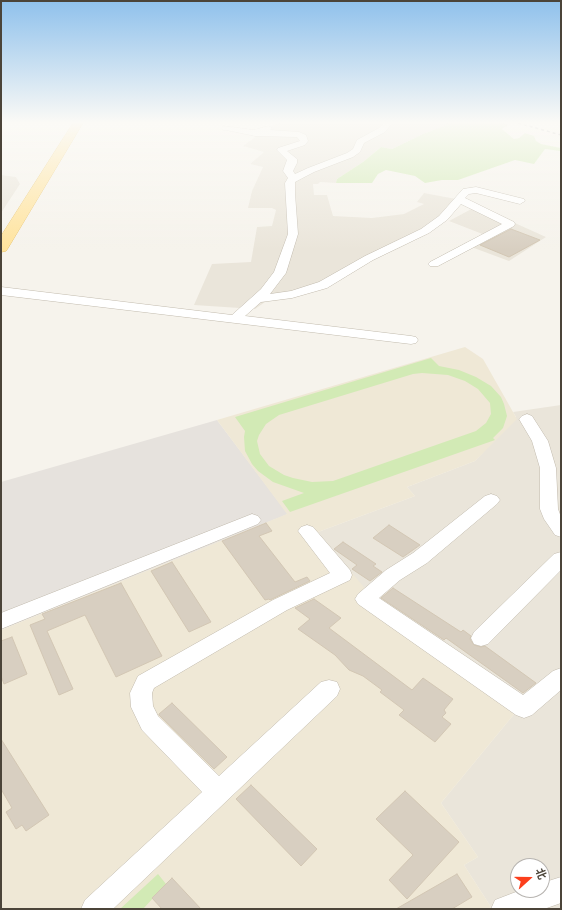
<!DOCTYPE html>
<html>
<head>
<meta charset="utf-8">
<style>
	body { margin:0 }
	#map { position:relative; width:562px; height:910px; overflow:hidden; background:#f6f3ec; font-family:Roboto,"Noto Sans SC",sans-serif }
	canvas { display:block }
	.frame { position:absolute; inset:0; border:2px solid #4b4439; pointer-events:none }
	.north { position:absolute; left:510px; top:858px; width:40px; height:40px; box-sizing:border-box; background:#fff; border:1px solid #b7b4b0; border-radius:50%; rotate:69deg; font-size:11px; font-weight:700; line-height:16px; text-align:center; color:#4b4439 }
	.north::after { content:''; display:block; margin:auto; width:14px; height:18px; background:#fc3f1d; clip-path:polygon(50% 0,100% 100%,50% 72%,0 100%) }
</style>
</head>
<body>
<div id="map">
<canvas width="562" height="910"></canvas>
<div class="frame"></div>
<div class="north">北</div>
</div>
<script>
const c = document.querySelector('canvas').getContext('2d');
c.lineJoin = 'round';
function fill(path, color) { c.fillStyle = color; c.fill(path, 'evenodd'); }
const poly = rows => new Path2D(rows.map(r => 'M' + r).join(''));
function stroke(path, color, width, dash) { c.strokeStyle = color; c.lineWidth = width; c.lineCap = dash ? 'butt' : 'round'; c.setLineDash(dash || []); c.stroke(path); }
const residential = poly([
	[280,123,445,123,450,124,423,134,392,149,381,147,363,162,337,179,336,183,320,182,318,184,313,184,314,195,327,195,333,216,372,218,404,214,424,204,417,202,424,193,456,199,442,216,423,230,317,285,275,295,255,309,194,305,212,264,251,262,257,227,272,226,276,210,272,208,248,208,252,191,263,167,250,164,264,152,243,146,255,137,255,132],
	[1,175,16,177,20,184,1,213],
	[477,206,546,237,509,261,466,245,485,235,449,221],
	[561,405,561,909,488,909,491,907,464,865,478,857,441,803,515,713,360,603,318,532,415,496,407,487,475,461,516,417,513,412],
	[518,866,542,866,542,890,518,890]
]);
const industrial = poly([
	[217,420,288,514,1,630,1,482]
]);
const education = poly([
	[465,347,483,359,517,419,475,461,407,487,415,496,318,532,368,592,515,713,441,803,478,857,464,865,491,907,488,909,1,909,1,630,287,514,217,420]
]);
const green = poly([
	[445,123,501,123,508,125,502,129,514,139,519,138,525,133,534,136,536,141,541,144,561,148,560,151,545,149,534,164,515,160,458,180,442,180,425,183,415,176,386,170,378,174,372,183,336,183,337,179,363,162,381,147,392,149,423,134,449,124],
	[431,358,439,366,459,370,476,377,491,386,501,397,504,404,507,416,503,428,493,438,495,440,290,512,282,501,304,493,273,482,258,471,252,464,245,451,244,437,245,431,235,417],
	[422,373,448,375,465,381,478,389,490,403,491,414,486,423,476,431,333,481,312,482,293,478,284,475,269,466,260,454,257,441,259,435,266,424,279,415,413,374],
	[158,874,166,884,143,909,120,909]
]);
const building = poly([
	[511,229,540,240,509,257,480,245,511,229],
	[266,523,272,531,259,536,295,582,307,577,310,581,270,600,269,599,265,600,222,541,266,523],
	[389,525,420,545,403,557,373,538,389,525],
	[343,542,376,564,373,566,382,572,370,581,352,569,357,565,334,549,343,542],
	[172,562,211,622,189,632,151,571,172,562],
	[121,583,162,656,116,677,85,615,47,631,73,689,59,695,30,625,45,619,42,614,121,583],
	[393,588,461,632,463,630,471,636,470,639,474,645,481,647,485,646,536,683,523,693,446,638,444,640,381,598,393,588],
	[314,599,341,618,329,628,412,690,423,678,453,699,444,710,446,713,442,717,451,724,435,742,399,715,404,710,380,692,382,690,363,676,349,670,335,655,298,629,310,619,295,608,314,599],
	[12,637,27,674,4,684,1,676,1,641,12,637],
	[172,703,227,757,214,769,159,715,159,714,172,703],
	[1,739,49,815,26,831,22,825,16,829,6,812,12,808,1,789,1,739],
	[251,785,317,849,301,866,236,799,251,785],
	[405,791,459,842,407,899,389,880,413,855,376,819,405,791],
	[457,874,472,897,452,909,396,909,457,874],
	[172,878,201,909,162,909,152,898,172,878]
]);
const minor = poly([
	[384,123,392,123,385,132,364,143,360,152,353,157,314,172,295,182,295,194,298,234,286,273,270,294,291,291,319,282,365,256,421,229,439,216,463,189,476,187,524,199,525,201,520,204,476,193,469,194,465,198,514,222,515,224,514,226,438,266,430,266,428,264,430,262,502,224,461,204,447,220,429,233,373,260,327,288,292,298,261,302,245,316,411,336,416,337,418,340,416,343,411,344,1,295,1,287,232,315,261,289,274,272,288,234,285,183,288,178,283,171,287,160,277,150,278,148,300,141,297,137,255,136,226,130,223,130,222,128,223,126,254,130,268,126,272,128,270,130,299,132,306,135,308,141,305,145,287,151,297,159,297,163,293,171,295,174,308,168,347,153,353,149,357,140,379,128,384,123],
	[527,414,532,416,548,441,556,468,558,509,561,517,561,537,555,535,544,519,540,509,540,468,532,441,519,419,522,416,527,414],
	[491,494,497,496,500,500,497,504,427,563,400,580,379,598,523,695,553,671,561,668,561,690,532,715,524,718,516,715,358,604,355,599,358,594,386,570,413,553,485,496,491,494],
	[252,514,258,516,261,520,258,524,1,629,1,613,252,514],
	[307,525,313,527,350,570,352,575,350,580,287,610,154,688,152,693,153,706,158,716,219,776,321,682,329,680,337,682,340,689,337,696,113,909,81,909,85,900,202,792,142,730,131,707,130,693,138,676,273,600,330,573,298,531,301,527,307,525],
	[561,552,561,570,488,644,481,646,474,644,471,638,474,632,554,554,561,552],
	[561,877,561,903,544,909,491,909,495,900,521,890,542,890,542,883,561,877]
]);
const major = poly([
	[73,123,83,123,8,248,6,251,1,252,1,236,73,123]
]);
const rail = poly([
	[518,123,561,135]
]);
fill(residential, '#eae5da');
fill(industrial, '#e6e2dd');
fill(education, '#efe8d6');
fill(green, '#d2eab5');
fill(building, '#d8cfc1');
stroke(building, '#d3c7b4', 1);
stroke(minor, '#c2bbae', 1);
stroke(major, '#e6c16a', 1);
fill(minor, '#fff');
fill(major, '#ffe39c');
stroke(rail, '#9a9a9a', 1.5, [3, 3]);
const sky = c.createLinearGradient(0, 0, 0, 250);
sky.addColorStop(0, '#8fc1ec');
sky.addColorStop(0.49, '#fbfaf6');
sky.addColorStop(1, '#fbfaf600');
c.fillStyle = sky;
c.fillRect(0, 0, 562, 250);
</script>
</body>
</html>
